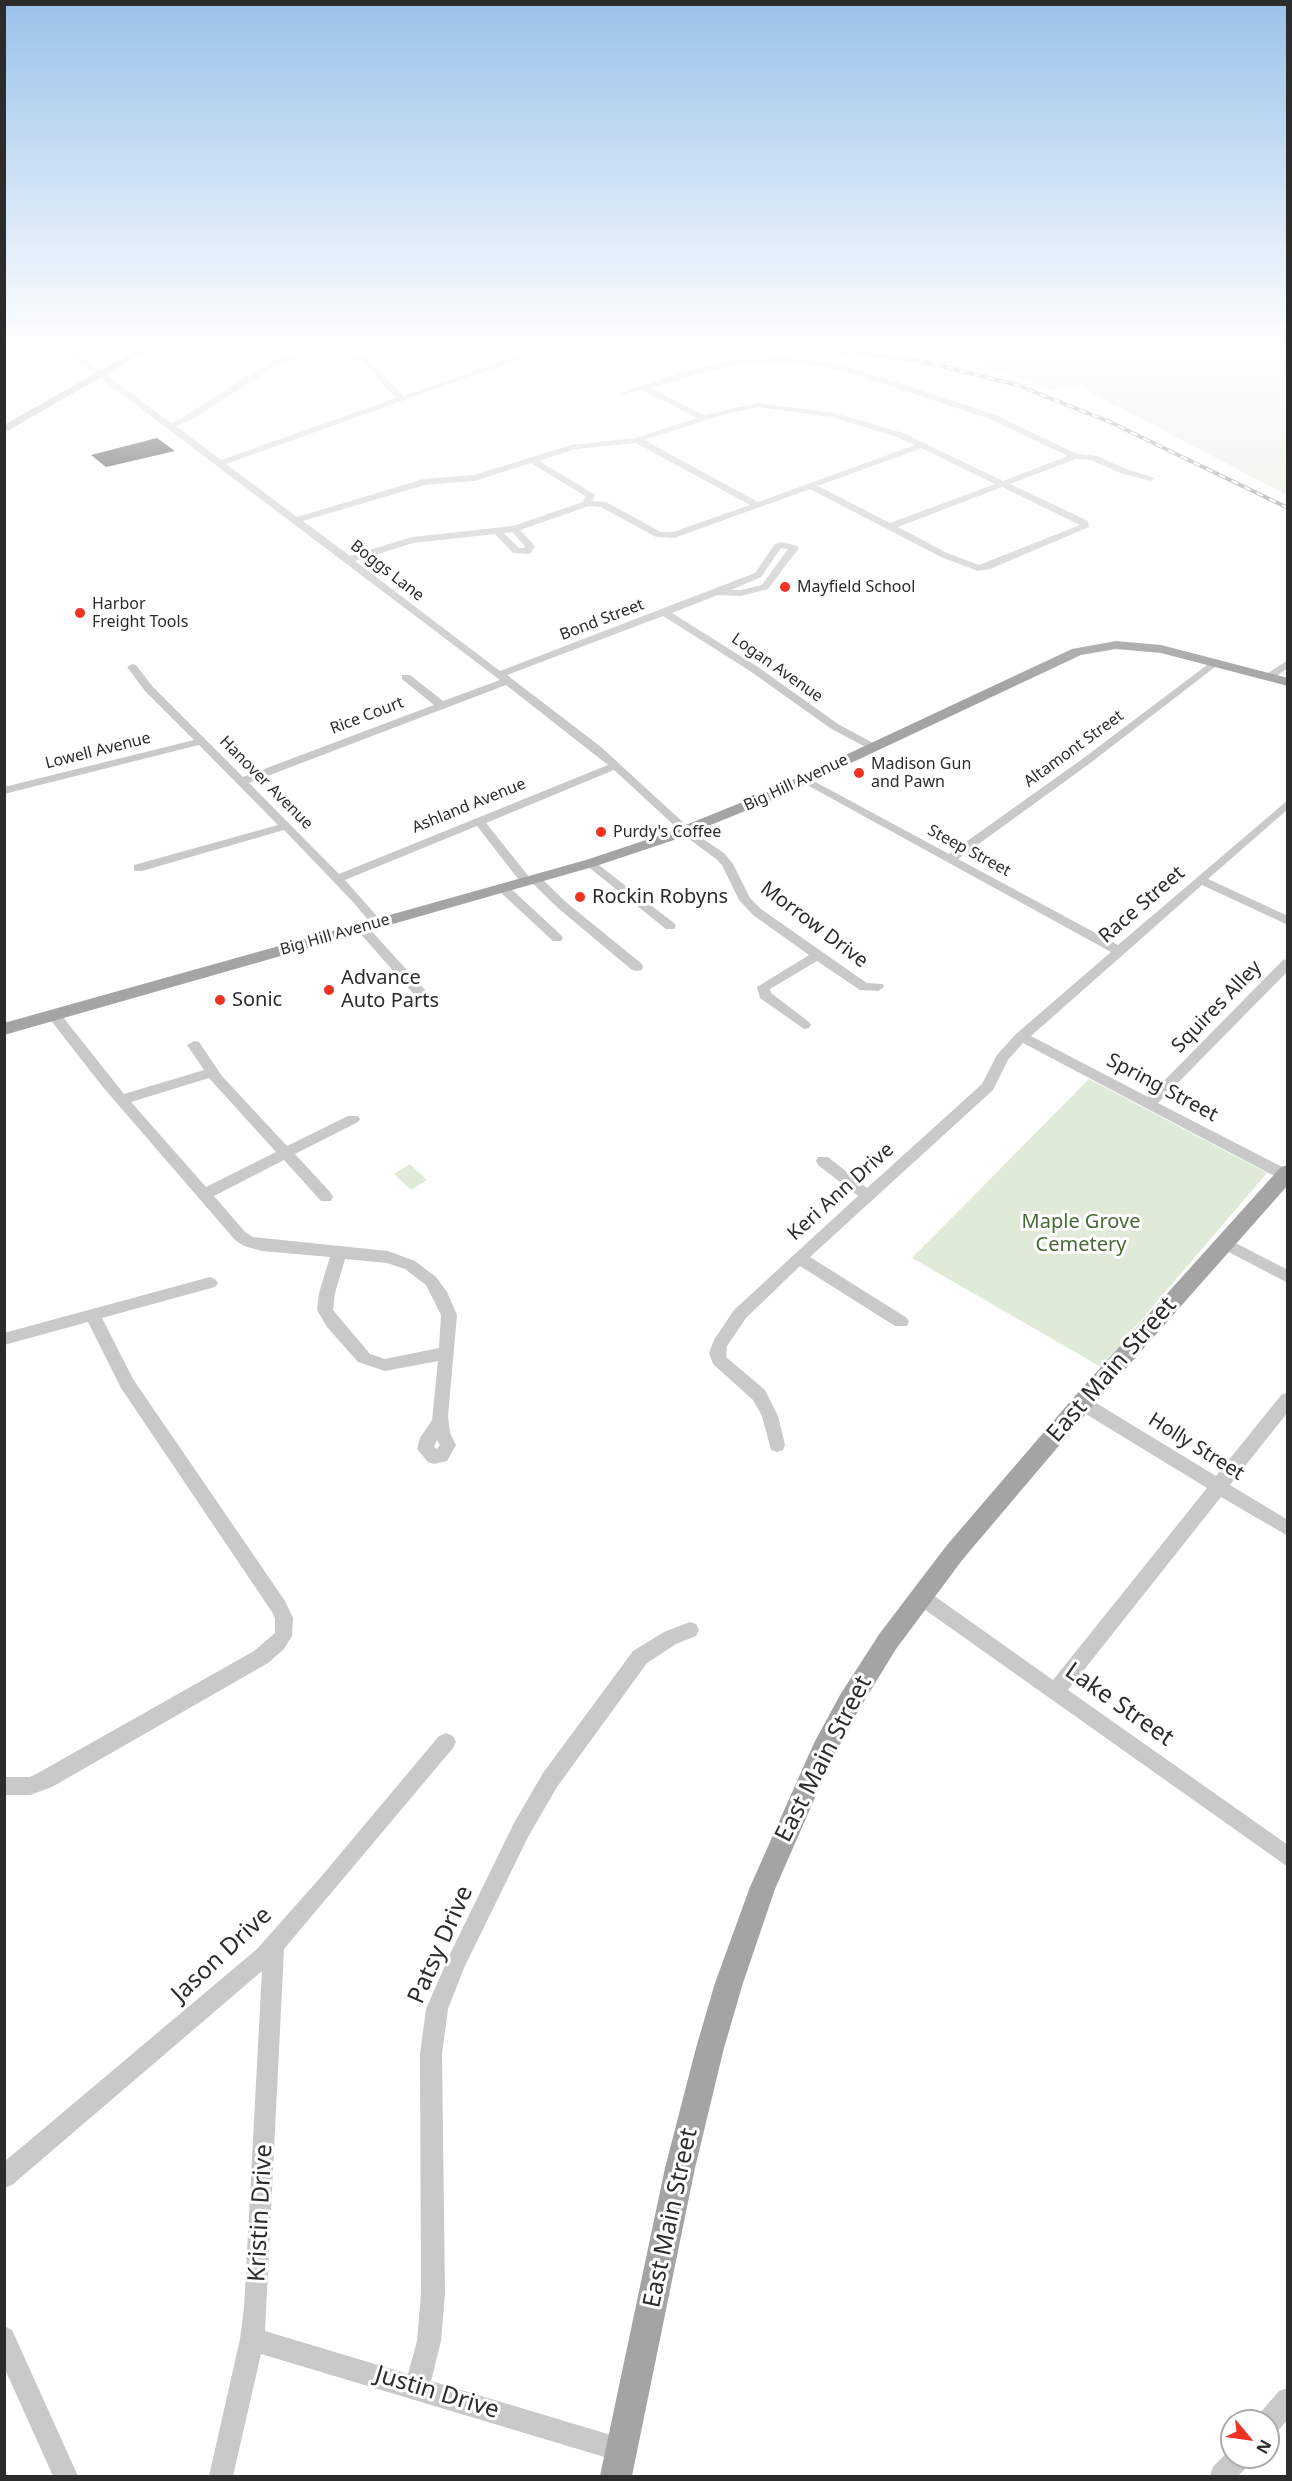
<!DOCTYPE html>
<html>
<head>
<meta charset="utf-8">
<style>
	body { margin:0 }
	#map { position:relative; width:1292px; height:2481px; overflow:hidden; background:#fff; font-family:"Noto Sans",sans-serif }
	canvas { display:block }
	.frame { position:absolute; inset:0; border:6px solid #2c2c2c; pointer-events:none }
	.north { position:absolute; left:1220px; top:2409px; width:60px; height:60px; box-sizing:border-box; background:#fff; border:2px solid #ababab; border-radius:50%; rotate:119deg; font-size:16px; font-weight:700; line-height:24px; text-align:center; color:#2c2c2c }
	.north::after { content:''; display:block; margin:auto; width:21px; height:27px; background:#ee3323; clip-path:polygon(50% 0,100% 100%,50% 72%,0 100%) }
</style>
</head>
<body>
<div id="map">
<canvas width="1292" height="2481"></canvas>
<div class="frame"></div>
<div class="north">N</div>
</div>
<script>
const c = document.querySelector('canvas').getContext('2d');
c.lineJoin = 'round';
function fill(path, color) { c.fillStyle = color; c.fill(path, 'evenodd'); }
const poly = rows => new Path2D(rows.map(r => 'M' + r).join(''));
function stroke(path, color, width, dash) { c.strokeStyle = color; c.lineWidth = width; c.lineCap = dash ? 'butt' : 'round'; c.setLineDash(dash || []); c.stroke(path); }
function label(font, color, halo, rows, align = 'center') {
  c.font = font + ' "Noto Sans",sans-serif'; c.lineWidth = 6; c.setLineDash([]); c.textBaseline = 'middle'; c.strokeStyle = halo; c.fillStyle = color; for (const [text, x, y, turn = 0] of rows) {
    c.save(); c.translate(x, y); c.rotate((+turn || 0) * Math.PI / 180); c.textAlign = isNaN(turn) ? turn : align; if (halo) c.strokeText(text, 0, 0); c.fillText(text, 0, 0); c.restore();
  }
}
const green = poly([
	[891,345,1287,345,1287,495,1074,384,1052,391,1008,374,962,362,884,347],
	[1089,1079,1267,1173,1101,1367,912,1258],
	[410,1164,427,1180,411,1190,394,1174]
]);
const building = poly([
	[157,438,175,451,106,467,91,455]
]);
const minor = poly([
	[57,345,66,345,171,423,185,416,273,360,309,351,341,351,363,356,373,363,403,396,547,345,558,345,226,464,297,517,424,479,474,475,571,445,636,438,697,418,642,390,624,395,620,393,689,370,736,360,783,358,825,362,862,371,996,415,1077,454,1097,456,1126,469,1155,478,1151,481,1120,473,1092,460,1076,459,1010,484,1088,521,1089,527,990,569,978,571,941,557,810,489,674,538,656,537,601,507,589,506,520,530,535,546,531,553,528,554,513,553,495,534,413,543,355,561,500,671,755,573,775,544,782,542,797,546,799,548,768,589,741,596,718,595,672,613,758,667,838,724,877,745,877,749,869,749,830,728,750,671,663,616,507,675,601,747,697,835,724,853,733,864,750,898,761,909,861,979,867,983,883,984,884,987,878,991,860,990,817,961,770,989,771,993,809,1022,811,1025,809,1028,804,1029,760,998,757,987,809,955,753,915,739,900,722,865,716,859,689,839,614,770,486,823,530,878,539,876,567,903,642,964,643,967,642,970,637,971,632,970,559,909,531,882,522,884,477,826,345,880,383,923,377,927,373,926,354,903,284,830,142,871,134,871,134,865,278,825,199,745,4,794,4,787,194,740,145,691,127,667,132,664,136,665,153,687,243,777,434,705,402,679,402,675,410,675,443,701,500,680,57,345],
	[309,355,341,355,357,360,367,367,396,398,221,460,176,426,191,420,279,364,309,355],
	[783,362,825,366,856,375,990,419,1068,456,1003,481,903,433,835,413,758,403,704,415,650,388,736,364,783,362],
	[758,407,831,417,897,437,915,445,758,502,644,440,722,415,758,407],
	[636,443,750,505,673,532,661,532,606,502,592,501,595,496,594,494,539,461,575,449,636,443],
	[921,448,995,484,890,523,818,486,921,448],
	[531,463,585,496,583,502,513,526,412,537,350,556,303,521,425,485,475,481,531,463],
	[1002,487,1080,525,979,565,947,553,898,527,1002,487],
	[512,532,525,546,524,548,519,548,504,533,512,532],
	[781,548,788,549,762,585,741,590,731,590,761,577,781,548],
	[506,685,608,765,339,874,249,783,506,685],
	[902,345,914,345,899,350,895,348,902,345],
	[1215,659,1219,660,1219,664,1089,764,958,859,1118,945,1288,800,1288,809,1208,879,1288,916,1288,925,1202,885,1031,1036,1148,1097,1283,960,1288,959,1288,971,1158,1103,1288,1170,1288,1179,1280,1179,1023,1043,1008,1060,993,1090,810,1257,907,1318,909,1322,907,1326,895,1326,800,1266,746,1318,727,1346,726,1357,765,1390,778,1416,785,1445,783,1450,777,1452,771,1450,762,1416,753,1400,713,1364,709,1353,714,1340,734,1310,858,1196,818,1165,816,1161,818,1157,828,1157,867,1188,982,1084,997,1055,1016,1034,1111,952,798,780,800,778,808,778,949,854,1081,760,1215,659],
	[1288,660,1288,668,1273,679,1265,679,1265,675,1288,660],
	[591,859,674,923,676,926,674,929,666,929,587,866,587,860,591,859],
	[503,884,507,885,561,935,563,938,561,941,553,941,499,891,499,885,503,884],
	[362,924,366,925,436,1002,438,1005,436,1008,426,1008,358,931,356,928,358,925,362,924],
	[54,1011,59,1012,124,1094,204,1070,187,1045,194,1041,199,1042,222,1076,287,1146,348,1116,358,1116,360,1119,358,1122,295,1154,331,1193,333,1197,331,1201,321,1201,284,1160,214,1196,245,1232,253,1237,388,1251,415,1261,436,1277,447,1292,457,1315,448,1416,450,1433,456,1445,447,1461,434,1464,428,1462,417,1449,420,1438,432,1420,438,1361,385,1371,358,1362,327,1327,317,1310,319,1293,330,1257,262,1251,244,1246,235,1240,102,1086,49,1018,47,1015,54,1011],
	[209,1078,276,1152,206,1187,131,1102,209,1078],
	[345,1259,387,1263,405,1269,426,1285,441,1315,439,1348,385,1359,370,1354,333,1310,335,1293,345,1259],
	[437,1440,440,1445,437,1449,434,1447,437,1440],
	[1224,1237,1288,1270,1288,1283,1219,1247,1216,1243,1219,1239,1224,1237],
	[210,1277,215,1279,218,1283,215,1287,102,1318,133,1379,285,1601,293,1618,292,1636,284,1649,268,1663,52,1787,30,1795,4,1795,4,1777,30,1777,38,1773,254,1651,275,1633,275,1618,272,1612,121,1388,88,1322,4,1345,4,1333,210,1277],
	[1288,1393,1288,1412,1230,1485,1288,1520,1288,1536,1221,1497,1068,1690,1288,1845,1288,1867,914,1602,911,1596,914,1590,920,1588,926,1590,1053,1680,1207,1488,1076,1408,1074,1403,1076,1398,1082,1396,1088,1398,1216,1476,1282,1394,1288,1393],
	[690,1622,696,1624,699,1630,696,1636,676,1644,647,1663,557,1787,528,1837,464,1968,448,2009,442,2054,445,2294,441,2341,431,2381,621,2438,630,2441,633,2450,630,2459,621,2462,261,2354,233,2476,209,2476,240,2339,244,2308,262,1971,12,2185,4,2188,4,2162,257,1949,320,1878,439,1736,446,1733,453,1736,456,1742,453,1748,284,1949,265,2331,408,2374,417,2341,421,2294,420,2054,426,2009,450,1954,514,1823,543,1773,633,1651,664,1632,690,1622],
	[4,2326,12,2330,78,2476,53,2476,4,2367,4,2326],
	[1288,2388,1288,2419,1277,2432,1268,2435,1268,2421,1256,2421,1259,2414,1279,2391,1288,2388],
	[1232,2447,1232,2457,1251,2457,1248,2466,1238,2476,1210,2476,1213,2467,1232,2447]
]);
const major = poly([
	[145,345,157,345,4,433,4,425,145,345],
	[1116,641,1161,645,1288,678,1288,686,1161,653,1116,649,1081,655,770,801,671,841,596,866,4,1035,4,1023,586,860,661,835,760,795,1072,649,1116,641],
	[1288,1165,1288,1185,1090,1409,963,1559,896,1649,858,1711,832,1759,775,1889,743,1983,724,2048,695,2168,632,2476,600,2476,665,2168,696,2048,715,1983,750,1887,814,1743,840,1695,880,1633,947,1545,1074,1397,1281,1167,1288,1165]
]);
const rail = poly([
	[794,345,921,361,1017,385,1110,422,1288,508]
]);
const markers = [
	[785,587,6,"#ee3323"],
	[80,613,6,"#ee3323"],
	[859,773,6,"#ee3323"],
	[601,832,6,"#ee3323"],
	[580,897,6,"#ee3323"],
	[329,990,6,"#ee3323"],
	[220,1000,6,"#ee3323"]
];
const farStreetnames = [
	["Boggs Lane",387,571,38],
	["Bond Street",602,620,-21],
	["Logan Avenue",777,668,35],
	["Rice Court",367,716,-21],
	["Altamont Street",1074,749,-36],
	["Lowell Avenue",98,751,-14],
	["Hanover Avenue",266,783,45],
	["Big Hill Avenue",796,783,-25],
	["Ashland Avenue",469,806,-22],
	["Steep Street",969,851,28],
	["Big Hill Avenue",335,935,-16]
];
const farPoinames = [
	["Mayfield School",797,587],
	["Harbor",92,604],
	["Freight Tools",92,622],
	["Madison Gun",871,764],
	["and Pawn",871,782],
	["Purdy's Coffee",613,832]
];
const poiNames = [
	["Rockin Robyns",592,897],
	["Advance",341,978],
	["Auto Parts",341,1001],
	["Sonic",232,1000]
];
const streetNames = [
	["Race Street",1142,905,-41],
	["Morrow Drive",814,925,37],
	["Squires Alley",1217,1007,-46],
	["Spring Street",1162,1088,28],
	["Keri Ann Drive",841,1192,-42],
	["Holly Street",1196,1447,32]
];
const parkNames = [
	["Maple Grove",1081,1222],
	["Cemetery",1081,1245]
];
const nearStreetnames = [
	["East Main Street",1112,1370,-49],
	["Lake Street",1119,1705,35],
	["East Main Street",824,1759,-63],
	["Patsy Drive",441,1945,-66],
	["Jason Drive",222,1955,-43],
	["Kristin Drive",261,2213,-87],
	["East Main Street",671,2218,-78],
	["Justin Drive",437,2393,17]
];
fill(green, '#dfebd8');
fill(building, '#131313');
fill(minor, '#c9c9c9');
fill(major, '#a4a4a4');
stroke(rail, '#818181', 4);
stroke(rail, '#fff', 2, [7]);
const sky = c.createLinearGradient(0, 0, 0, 692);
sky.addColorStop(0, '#99c2ea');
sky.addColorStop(0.5, '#fff');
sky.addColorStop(1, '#ffffff00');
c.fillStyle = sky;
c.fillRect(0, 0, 1292, 692);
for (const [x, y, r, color] of markers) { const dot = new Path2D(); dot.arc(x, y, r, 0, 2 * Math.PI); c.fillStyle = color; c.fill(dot); stroke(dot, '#fff', 2); }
label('16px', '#2c2c2c', '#fff', farStreetnames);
label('16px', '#2c2c2c', '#fff', farPoinames, 'left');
label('20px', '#2c2c2c', '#fff', poiNames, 'left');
label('20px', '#2c2c2c', '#fff', streetNames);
label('20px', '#476938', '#fff', parkNames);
label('24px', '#2c2c2c', '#fff', nearStreetnames);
</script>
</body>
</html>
